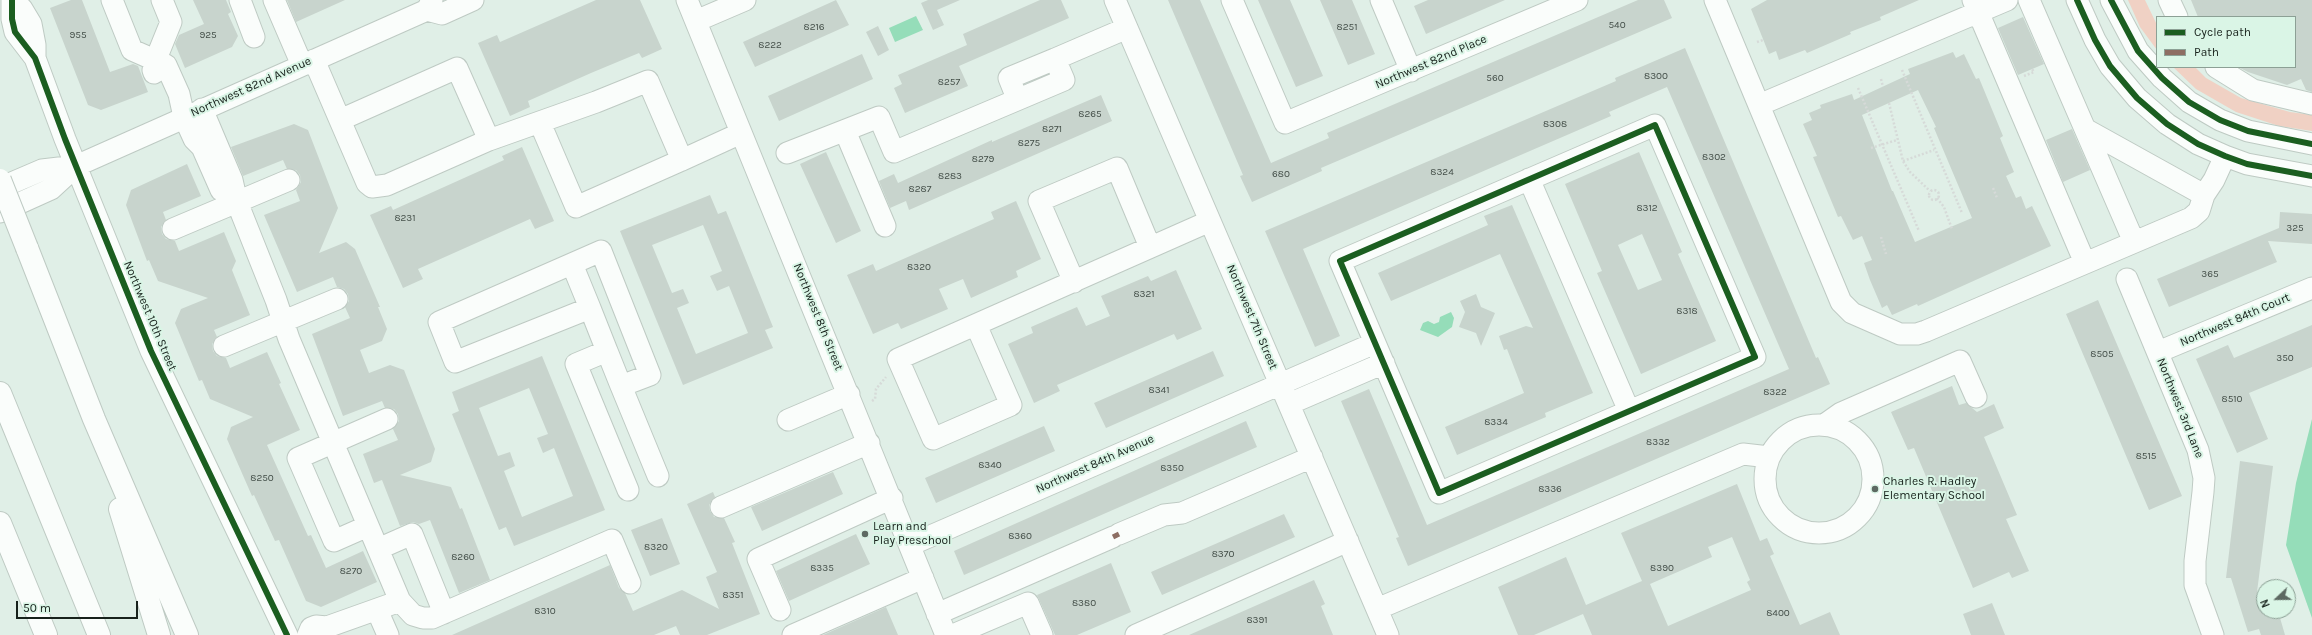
<!DOCTYPE html>
<html>
<head>
<meta charset="utf-8">
<style>
	body { margin:0 }
	#map { position:relative; width:2312px; height:635px; overflow:hidden; background:#e0efe7; font-family:Karla,sans-serif }
	canvas { display:block }
	.legend { position:absolute; left:2156px; top:16px; width:140px; height:52px; box-sizing:border-box; background:#daf5e6; border:1px solid #8ca095; margin:0; padding:5px 7px; list-style:none; font-size:12px; color:#17211b }
	.legend li { display:flex; align-items:center; gap:8px; height:20px }
	.legend b { width:20px; border:1px solid #8ca095 }
	.north { position:absolute; left:2256px; top:579px; width:40px; height:40px; box-sizing:border-box; background:#daf5e6; border:1px solid #8ca095; border-radius:50%; rotate:248deg; font-size:11px; font-weight:700; line-height:16px; text-align:center; color:#17211b }
	.north::after { content:''; display:block; margin:auto; width:14px; height:18px; background:#5d6962; clip-path:polygon(50% 0,100% 100%,50% 72%,0 100%) }
	.scale { position:absolute; left:16px; top:601px; width:122px; height:18px; box-sizing:border-box; border:2px solid #17211b; border-top:0; padding-left:5px; font-size:12px; line-height:14px; white-space:nowrap; color:#17211b; -webkit-text-stroke:3px #daf5e6; paint-order:stroke }
</style>
</head>
<body>
<div id="map">
<canvas width="2312" height="635"></canvas>
<ul class="legend">
<li><b style="height:5px;background:#1b5e20"></b>Cycle path</li>
<li><b style="height:5px;background:#8d6e63"></b>Path</li>
</ul>
<div class="north">N</div>
<div class="scale">50 m</div>
</div>
<script>
const c = document.querySelector('canvas').getContext('2d');
c.lineJoin = 'round';
function fill(path, color) { c.fillStyle = color; c.fill(path, 'evenodd'); }
const poly = rows => new Path2D(rows.map(r => 'M' + r).join(''));
function stroke(path, color, width, dash) { c.strokeStyle = color; c.lineWidth = width; c.lineCap = dash ? 'butt' : 'round'; c.setLineDash(dash || []); c.stroke(path); }
function label(font, color, halo, rows, align = 'center') {
  c.font = font + ' Karla,sans-serif'; c.lineWidth = 4; c.setLineDash([]); c.textBaseline = 'middle'; c.strokeStyle = halo; c.fillStyle = color; for (const [text, x, y, turn = 0] of rows) {
    c.save(); c.translate(x, y); c.rotate((+turn || 0) * Math.PI / 180); c.textAlign = isNaN(turn) ? turn : align; if (halo) c.strokeText(text, 0, 0); c.fillText(text, 0, 0); c.restore();
  }
}
const green = poly([
	[2128,0,2145,0,2157,25,2157,50,2140,27],
	[2173,67,2195,67,2206,78,2241,98,2290,112,2312,115,2312,131,2279,126,2236,112,2196,89]
]);
const water = poly([
	[916,16,923,30,895,42,889,28],
	[1451,312,1454,318,1452,327,1438,337,1420,330,1423,323,1428,321,1434,324,1439,322,1440,317],
	[2312,419,2312,618,2286,545,2296,483]
]);
const building = poly([
	[71,0,82,0,110,72,133,64,138,66,148,92,101,110,88,105,50,8],
	[193,0,226,0,231,12,228,14,238,36,232,47,185,68,175,44,179,35,204,24],
	[287,0,345,0,296,22],
	[596,0,640,0,662,49,642,58,639,53,591,73,528,101,530,107,510,116,478,43,497,35,500,42],
	[836,0,849,25,755,67,743,42],
	[928,0,960,0,937,10,944,25,933,30,921,3],
	[1040,0,1061,0,1069,18,959,66,968,86,905,113,894,88,902,84,898,75,967,45,963,34],
	[1168,0,1200,0,1271,163,1329,138,1327,133,1638,0,1664,0,1672,18,1321,168,1322,171,1252,202,1240,176,1243,175],
	[1258,0,1290,0,1323,76,1296,87],
	[1320,0,1352,0,1375,54,1348,65],
	[1428,0,1505,0,1426,34,1414,6],
	[1767,0,1919,0,1880,17,1881,20,1850,32,1851,34,1807,53,1805,50,1779,60,1776,51,1769,54,1751,9],
	[2191,0,2312,0,2312,92,2306,90,2301,79,2287,85,2248,72,2240,68,2295,67,2295,17,2198,17],
	[2023,17,2044,64,2018,75,1998,28],
	[878,26,889,50,878,56,866,32],
	[1685,48,1816,358,1818,357,1830,384,1408,566,1396,538,1399,537,1341,401,1369,389,1427,525,1789,369,1667,87,1609,112,1611,116,1303,249,1340,336,1315,347,1265,231,1616,81,1615,78],
	[1953,52,1956,58,1964,54,1976,79,1979,78,2003,136,2000,138,2014,172,2006,176,2016,198,2021,196,2026,209,2032,206,2051,246,1918,306,1917,304,1892,315,1887,305,1882,308,1870,280,1864,263,1872,260,1862,236,1853,240,1841,216,1838,217,1813,157,1817,156,1803,124,1812,120,1809,113,1821,108,1820,105,1852,94,1854,100,1910,74,1908,69],
	[1918,90,1936,127,1934,128,1972,218,1915,242,1893,191,1892,191,1862,115],
	[862,54,873,79,779,121,768,96],
	[1101,95,1112,121,909,210,906,201,890,208,879,181,894,174,898,183,992,140,992,142],
	[294,124,308,130,338,208,319,253,346,242,355,249,380,307,378,307,387,329,382,341,360,350,369,373,390,365,404,370,435,449,431,462,400,475,451,487,460,509,462,508,490,580,459,593,430,520,419,524,413,522,400,526,382,480,374,483,363,454,398,440,393,429,399,421,398,414,394,409,385,408,382,401,343,416,312,334,350,318,345,307,349,301,348,294,344,289,337,287,333,277,297,292,264,215,300,201,296,190,301,182,300,175,296,170,287,169,283,160,243,176,231,147],
	[2072,129,2090,170,2063,182,2046,140],
	[522,147,554,221,535,229,530,219,418,269,423,279,403,288,370,215,391,206,393,210,504,160,502,156],
	[826,152,861,231,836,243,800,164],
	[1639,152,1682,252,1678,254,1716,341,1641,374,1597,273,1602,271,1565,184],
	[1642,234,1662,280,1638,290,1618,245],
	[187,164,201,196,163,212,166,220,161,227,162,234,166,239,175,241,179,251,224,232,236,261,232,270,250,315,214,330,217,337,212,344,213,351,217,356,226,358,230,368,267,352,281,383,279,384,300,430,267,445,308,536,311,535,326,568,363,551,377,582,321,607,306,601,279,540,275,541,254,495,252,496,227,439,231,427,253,417,210,399,202,380,199,381,175,323,181,309,208,298,158,281,149,260,147,261,126,205,131,190],
	[710,195,718,214,726,211,773,327,765,330,773,348,683,385,620,231],
	[703,225,722,271,710,276,717,291,729,286,748,333,696,354,677,308,689,303,683,289,672,293,652,245],
	[1016,201,1041,259,1016,271,1018,277,971,298,963,279,939,289,948,309,901,329,898,323,873,334,847,275,873,264,876,271,994,219,991,212],
	[1512,205,1593,393,1545,413,1546,417,1457,455,1445,427,1524,393,1507,349,1504,350,1499,336,1526,326,1533,328,1500,254,1391,301,1378,273,1488,225,1484,216],
	[2280,212,2312,214,2312,244,2268,241,2277,262,2169,307,2157,279,2279,228],
	[1176,270,1202,329,1177,340,1174,334,1057,385,1060,391,1034,403,1008,344,1033,333,1031,327,1077,307,1086,326,1110,316,1101,296,1148,276,1151,281],
	[1476,294,1481,307,1495,313,1481,346,1476,333,1459,327,1465,312,1460,301],
	[2098,300,2182,496,2149,510,2066,314],
	[2312,325,2312,367,2249,393,2268,439,2237,453,2196,359,2228,345,2234,358],
	[1213,351,1224,376,1106,428,1094,403],
	[542,356,605,510,514,546,506,527,499,530,452,414,459,411,452,392],
	[529,388,548,434,537,438,543,453,554,448,573,496,522,517,504,471,515,466,510,452,498,456,479,408],
	[1952,386,1959,405,1966,403,1977,412,1994,404,2004,428,1984,437,2017,515,2006,519,2029,571,2012,578,2009,572,1973,588,1914,448,1908,450,1891,412],
	[1246,421,1257,447,964,575,954,551],
	[1044,426,1055,451,936,503,925,478],
	[2240,461,2273,466,2257,592,2264,590,2264,611,2278,611,2285,635,2261,635,2259,629,2248,632,2231,578,2226,578],
	[833,472,843,494,762,531,751,507],
	[1737,484,1760,541,1767,538,1774,554,1770,556,1800,625,1830,612,1840,635,1592,635,1583,614,1534,635,1518,635,1498,587,1566,557,1586,605,1642,581,1621,533],
	[1732,537,1750,580,1747,582,1751,590,1668,626,1650,584,1712,557,1708,547],
	[713,492,715,497,709,505,710,511,714,517,724,518,735,542,732,543,760,614,707,635,680,635,676,626,654,635,452,635,610,565,619,588,625,593,633,611,682,590,719,609,706,577,717,572,687,504],
	[1284,514,1295,537,1162,595,1151,572],
	[662,518,680,564,650,576,631,530],
	[856,534,870,564,789,601,776,571],
	[1111,563,1131,612,1077,635,1055,635,1037,595],
	[1314,580,1325,604,1321,606,1333,635,1189,635],
	[1992,603,2005,635,1971,635,1963,614],
	[886,607,898,635,823,635]
]);
const path = poly([
	[1757,42,1763,40],
	[1902,70,1962,213],
	[2024,76,2034,72,2032,69],
	[1881,79,1883,87],
	[1858,88,1919,231],
	[1889,103,1903,161,1910,172,1930,191],
	[1871,148,1897,140],
	[1903,161,1934,150],
	[1993,188,1997,198],
	'1929 195a5 5 0 1 1 10 0a5 5 0 1 1-10 0Z',
	[1937,198,1944,207,1952,229],
	[1881,237,1886,254],
	[872,401,875,399,876,389,886,377]
]);
const minor = poly([
	[12,0,12,19,15,32,35,58,65,139,151,351,287,635],
	[14,0,22,9,31,24,35,45,35,58],
	[112,0,132,50,166,65,179,94,184,117,194,139,202,147,221,190],
	[240,0,254,37],
	[274,0,302,65],
	[432,0,427,10,442,14,473,0],
	[687,0,946,635],
	[1115,0,1388,635],
	[1232,0,1285,123,1577,0],
	[1381,0,1411,71],
	[1715,0,1841,302,1852,313,1900,334,1917,334,1926,331,2191,218,2199,211,2204,195,2214,180,2225,156],
	[1973,0,2085,263],
	[2029,0,2085,129],
	[2077,0,2095,40,2110,66,2137,98,2167,124,2198,144,2225,156,2247,164,2312,176],
	[2111,0,2138,51,2162,78,2189,102,2220,120,2248,131,2312,144],
	[2169,0,2177,17],
	[696,21,745,0],
	[314,60,367,183,372,187,387,185,489,140,596,102,648,81,682,160,741,133],
	[2216,67,2253,90,2312,104],
	[154,73,153,70,156,59,171,22,162,0],
	[1017,98,1009,78,1055,59],
	[1759,105,2007,0],
	[202,109,232,180,237,202,276,300,289,339,378,549,412,534,444,613],
	[340,120,457,68,489,140],
	[540,123,576,207,682,160],
	[1655,125,1755,357,1439,493,1340,261,1655,125],
	[845,131,885,226],
	[787,153,879,117,894,152,1064,80,1055,59,1127,28],
	[1529,179,1629,411],
	[0,188,42,170,76,166,427,10],
	[0,212,51,189,76,166],
	[173,229,289,180],
	[2134,242,2085,129,2204,195],
	[572,264,590,308],
	[2127,279,2198,450,2204,478,2203,492,2195,561,2195,585,2213,635],
	[1074,282,1039,201,1117,168,1150,247],
	[976,325,1011,405,933,439,898,359,1210,221],
	[224,346,337,299],
	[607,351,621,386],
	[2158,352,2312,288],
	[1289,404,1384,363],
	[788,420,849,394],
	'1765 479a54 54 0 1 1 108 0a54 54 0 1 1-108 0Z',
	[1824,425,1841,413,1960,361,1976,397],
	[628,490,576,364,607,351,590,308,455,362,439,322,601,251,650,375,621,386,658,476],
	[721,507,869,443],
	[368,526,334,541,298,458,387,419],
	[1119,534,1164,515,1182,513,1312,457],
	[910,545,1375,343],
	[378,549,400,601],
	[1377,609,1743,454,1769,457],
	[377,610,388,635],
	[780,610,758,559,892,498],
	[937,614,1113,537],
	[308,635,311,628,316,626,327,627,400,601,413,615,423,618,432,618,612,540,630,583],
	[793,635,923,578],
	[953,635,1028,603,1042,635],
	[1136,635,1348,541]
]);
const highway = poly([
	[27,248,94,419,187,635],
	[0,393,99,635],
	[120,509,159,635],
	[0,523,46,635]
]);
const highwayBridge = poly([
	[0,180,27,248]
]);
const quiet = poly([
	[1113,537,1119,534]
]);
const cycleway = poly([
	[12,0,12,19,15,32,35,58,65,139,151,351,287,635],
	[2077,0,2095,40,2110,66,2137,98,2167,124,2198,144,2225,156,2247,164,2312,176],
	[2111,0,2138,51,2162,78,2189,102,2220,120,2248,131,2312,144],
	[1655,125,1755,357,1439,493,1340,261,1655,125]
]);
const markers = [
	[1875,489,4,"#5d6962"],
	[865,534,4,"#5d6962"]
];
const numberNames = [
	["540",1617,25],
	["8216",814,27],
	["8251",1347,27],
	["955",78,35],
	["925",208,35],
	["8222",770,45],
	["8300",1656,76],
	["560",1495,78],
	["8257",949,82],
	["8265",1090,114],
	["8308",1555,124],
	["8271",1052,129],
	["8275",1029,143],
	["8302",1714,157],
	["8279",983,159],
	["8324",1442,172],
	["680",1281,174],
	["8283",950,176],
	["8287",920,189],
	["8312",1647,208],
	["8231",405,218],
	["325",2295,228],
	["8320",919,267],
	["365",2210,274],
	["8321",1144,294],
	["8318",1687,311],
	["8505",2102,354],
	["350",2285,358],
	["8341",1159,390],
	["8322",1775,392],
	["8510",2232,399],
	["8334",1496,422],
	["8332",1658,442],
	["8515",2146,456],
	["8340",990,465],
	["8350",1172,468],
	["8250",262,478],
	["8336",1550,489],
	["8360",1020,536],
	["8320",656,547],
	["8370",1223,554],
	["8260",463,557],
	["8335",822,568],
	["8390",1662,568],
	["8270",351,571],
	["8351",733,595],
	["8380",1084,603],
	["8310",545,611],
	["8400",1778,613],
	["8391",1257,620]
];
const streetNames = [
	["Northwest 82nd Place",1431,62,-23],
	["Northwest 82nd Avenue",251,87,-24],
	["Northwest 10th Street",150,316,67],
	["Northwest 8th Street",818,317,68],
	["Northwest 7th Street",1252,317,67],
	["Northwest 84th Court",2235,320,-23],
	["Northwest 3rd Lane",2180,408,68],
	["Northwest 84th Avenue",1095,464,-24]
];
const poiNames = [
	["Charles R. Hadley",1883,482],
	["Elementary School",1883,496],
	["Learn and",873,527],
	["Play Preschool",873,541]
];
fill(green, '#f0d1c4');
fill(water, '#95ddb9');
fill(building, '#c8d4cd');
stroke(minor, '#becac3', 23);
stroke(highway, '#becac3', 24);
stroke(path, '#d6dad8', 2.5, [2, 2]);
stroke(minor, '#fafdfb', 21);
stroke(highway, '#fafdfb', 22);
stroke(highwayBridge, '#becac3', 24, []);
stroke(highwayBridge, '#fafdfb', 22);
stroke(quiet, '#8d6e63', 5, [10, 5]);
stroke(cycleway, '#1b5e20', 6);
for (const [x, y, r, color] of markers) { const dot = new Path2D(); dot.arc(x, y, r, 0, 2 * Math.PI); c.fillStyle = color; c.fill(dot); stroke(dot, '#daf5e6', 1.5); }
label('10px', '#434e48', null, numberNames);
label('12px', '#17211b', '#daf5e6', streetNames);
label('12px', '#17211b', '#daf5e6', poiNames, 'left');
</script>
</body>
</html>
